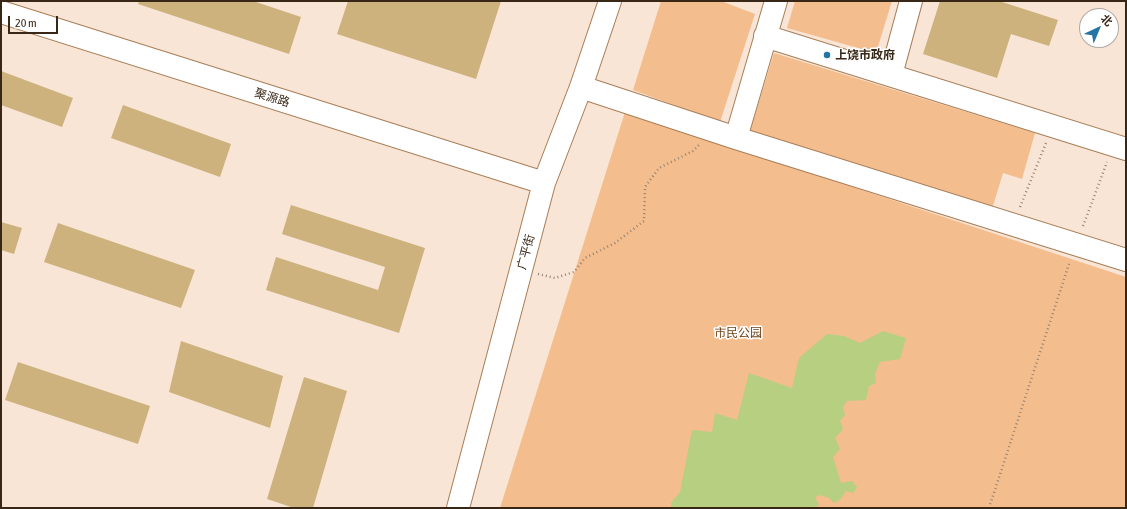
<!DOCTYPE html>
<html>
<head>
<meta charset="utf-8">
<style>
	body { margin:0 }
	#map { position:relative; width:1127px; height:509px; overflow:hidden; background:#f8e5d5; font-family:"Asap Condensed","Noto Sans SC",sans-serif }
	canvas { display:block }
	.frame { position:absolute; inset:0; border:2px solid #382717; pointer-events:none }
	.north { position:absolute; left:1079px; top:8px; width:40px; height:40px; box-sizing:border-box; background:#fff; border:1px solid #afa9a2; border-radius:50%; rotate:44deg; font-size:11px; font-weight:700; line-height:16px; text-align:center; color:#382717 }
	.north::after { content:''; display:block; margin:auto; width:14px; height:18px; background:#2673a5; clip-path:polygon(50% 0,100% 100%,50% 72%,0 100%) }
	.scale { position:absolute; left:8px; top:16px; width:50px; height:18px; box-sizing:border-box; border:2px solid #382717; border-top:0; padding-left:5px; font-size:12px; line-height:14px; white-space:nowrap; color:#382717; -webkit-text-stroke:3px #fff; paint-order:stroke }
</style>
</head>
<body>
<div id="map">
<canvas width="1127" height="509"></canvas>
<div class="frame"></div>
<div class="north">北</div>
<div class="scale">20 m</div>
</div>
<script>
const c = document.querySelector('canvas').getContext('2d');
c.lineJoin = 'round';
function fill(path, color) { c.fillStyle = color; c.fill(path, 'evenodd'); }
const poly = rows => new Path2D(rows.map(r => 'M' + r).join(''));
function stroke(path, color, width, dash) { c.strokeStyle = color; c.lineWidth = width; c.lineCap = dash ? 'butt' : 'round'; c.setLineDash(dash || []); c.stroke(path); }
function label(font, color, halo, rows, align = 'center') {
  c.font = font + ' "Asap Condensed","Noto Sans SC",sans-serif'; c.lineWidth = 3; c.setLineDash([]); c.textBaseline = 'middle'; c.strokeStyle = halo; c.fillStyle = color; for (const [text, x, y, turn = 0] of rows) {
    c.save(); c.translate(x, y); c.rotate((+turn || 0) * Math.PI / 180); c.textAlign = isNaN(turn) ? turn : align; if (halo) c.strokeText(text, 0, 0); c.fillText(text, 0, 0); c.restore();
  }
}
const green = poly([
	[661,1,721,1,755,14,720,122,633,90],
	[795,1,892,1,876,53,787,28],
	[774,53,1035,133,1022,179,1003,173,992,209,749,134],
	[625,112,1126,277,1126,508,500,508]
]);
const water = poly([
	[883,331,906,338,900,359,880,362,875,374,876,383,869,386,866,400,847,401,843,407,845,415,840,421,843,429,835,438,840,449,833,457,841,483,852,481,857,487,853,493,846,491,840,500,834,503,829,498,821,495,815,497,819,505,813,508,671,508,671,503,680,492,692,430,712,432,715,413,737,420,749,373,792,388,799,358,827,334,844,336,860,343]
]);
const building = poly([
	[139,1,253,1,301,17,289,54,138,4],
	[348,1,501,1,476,79,337,34],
	[940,1,999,1,1058,20,1049,46,1011,34,997,78,923,54],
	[1,71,73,98,62,127,1,105],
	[123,105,231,144,220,177,111,138],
	[291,205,425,248,399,333,266,290,276,257,378,290,385,267,282,234],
	[1,222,22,228,14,254,1,250],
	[58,223,195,270,181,308,44,262],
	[181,341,283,376,270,428,169,392],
	[18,362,150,406,138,444,5,400],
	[304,377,347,391,313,508,294,508,267,499]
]);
const path = poly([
	[1020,207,1046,143],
	[1083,226,1107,162],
	[538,274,555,278,574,272,585,258,615,243,644,221,645,187,659,168,693,151,699,145],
	[989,508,1070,261]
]);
const minor = poly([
	[1,12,544,183],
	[765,36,1126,149],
	[891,75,911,1],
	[581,87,736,138,1126,260],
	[736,138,776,1],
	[458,508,544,183,581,87,610,1]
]);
const markers = [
	[827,55,4,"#2673a5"]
];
const poiNames = [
	["上饶市政府",835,55]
];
const streetNames = [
	["聚源路",272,98,17],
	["广平街",526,252,-75]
];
const parkNames = [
	["市民公园",738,333]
];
fill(green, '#f4bd8d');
fill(water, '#b7cf80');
fill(building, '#cdb27e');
stroke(minor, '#a87e58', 24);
stroke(path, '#958373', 2.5, [1, 3]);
stroke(minor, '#fff', 22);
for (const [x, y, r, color] of markers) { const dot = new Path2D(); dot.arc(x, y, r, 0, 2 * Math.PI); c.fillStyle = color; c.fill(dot); stroke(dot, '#fff', 1.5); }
label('bold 12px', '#382717', '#fff', poiNames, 'left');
label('12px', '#382717', '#fff', streetNames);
label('12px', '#6f4419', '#fff', parkNames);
</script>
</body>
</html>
